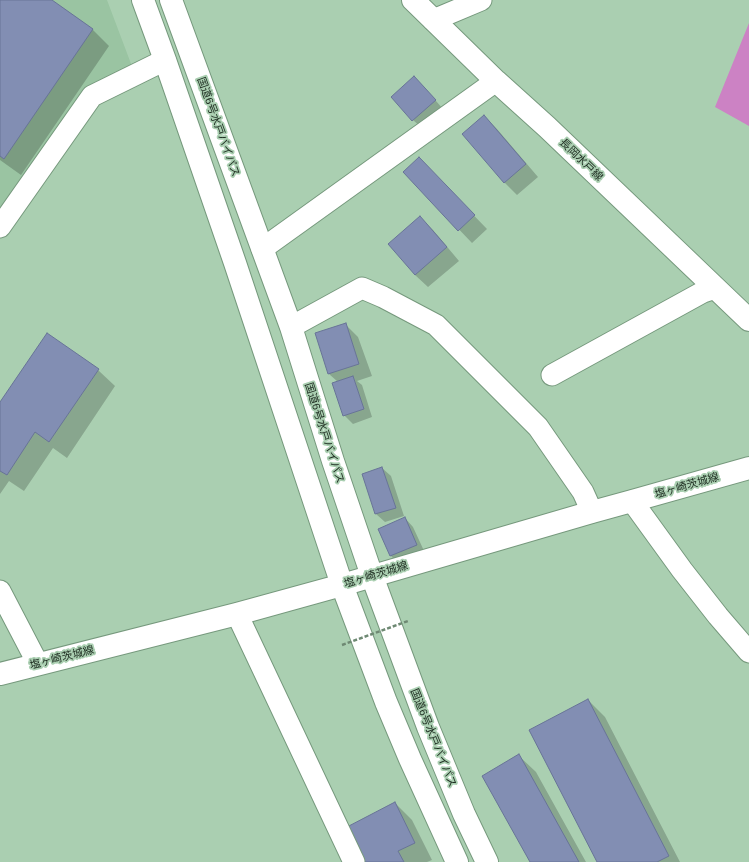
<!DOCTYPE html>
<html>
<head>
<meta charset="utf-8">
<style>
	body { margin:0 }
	canvas { display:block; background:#aacfb1 }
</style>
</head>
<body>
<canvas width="749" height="862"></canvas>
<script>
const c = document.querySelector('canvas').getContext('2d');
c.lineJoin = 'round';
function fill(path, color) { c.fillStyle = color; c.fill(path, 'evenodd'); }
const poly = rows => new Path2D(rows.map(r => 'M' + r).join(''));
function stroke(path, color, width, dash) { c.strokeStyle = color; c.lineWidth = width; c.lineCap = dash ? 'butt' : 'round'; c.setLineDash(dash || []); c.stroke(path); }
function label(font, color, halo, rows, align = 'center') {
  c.font = font + ' Helvetica,"Noto Sans JP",sans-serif'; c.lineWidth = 3.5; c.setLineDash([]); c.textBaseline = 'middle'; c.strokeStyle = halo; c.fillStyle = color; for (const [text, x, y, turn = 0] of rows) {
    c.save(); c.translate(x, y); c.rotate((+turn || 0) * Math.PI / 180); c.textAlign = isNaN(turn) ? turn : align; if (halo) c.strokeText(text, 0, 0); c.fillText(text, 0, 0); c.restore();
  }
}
const built = poly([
	[0,0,107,0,133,69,83,92,0,211]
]);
const green = poly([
	[749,23,749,126,715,107]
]);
const shadow = poly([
	[0,0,50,0,92,29,109,46,21,175,0,160],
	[423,86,443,109,422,128,413,120],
	[484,116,497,129,538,177,517,195,504,182],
	[431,171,487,229,472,243,404,172],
	[420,218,433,230,459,261,428,287,415,275],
	[345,324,358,337,372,376,357,381,362,385,372,417,353,424,344,415,338,382,329,374],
	[98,370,115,386,67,458,53,448,24,491,9,481,0,494,0,404],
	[382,468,391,476,404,516,385,522,376,514,363,474],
	[405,518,413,527,425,553,399,564,391,556,379,529],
	[588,700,605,717,680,862,598,862],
	[519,756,536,772,586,862,531,862],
	[395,803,412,820,432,860,427,862,364,862]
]);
const building = poly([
	[0,0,52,0,93,29,4,159,0,156,0,0],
	[414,76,436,100,412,121,391,97,414,76],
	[484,115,526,164,504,183,462,134,484,115],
	[419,157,475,215,458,231,403,172,419,157],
	[420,216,447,247,415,275,388,244,420,216],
	[346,323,359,364,328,374,315,333,346,323],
	[47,333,99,369,49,442,35,432,7,475,0,471,0,402,47,333],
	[353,376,364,409,343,416,332,383,353,376],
	[382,467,396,508,375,514,362,474,382,467],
	[405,517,417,545,390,556,378,529,405,517],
	[588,699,669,856,657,862,597,862,529,730,588,699],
	[519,754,579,862,530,862,482,776,519,754],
	[395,802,415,843,398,851,404,862,363,862,345,828,395,802]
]);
const minor = poly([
	[433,20,443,16,481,0],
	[0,227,92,96,165,60],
	[262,249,496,81],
	[291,327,362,288,383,297,436,325,538,427,583,492,592,512],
	[552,375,703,292,715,288],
	[632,501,682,570,718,616,749,652],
	[0,591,38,664],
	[237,614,354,862]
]);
const major = poly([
	[413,0,496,81,547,127,749,320],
	[0,674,237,614,342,585,592,512,632,501,749,468]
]);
const highway = poly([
	[143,0,165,60,235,263,342,585,386,702,410,759,457,862],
	[171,0,291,327,333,461,372,576,428,727,464,814,487,862]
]);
const pathBridge = poly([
	[342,645,408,621]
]);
const streetNames = [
	["国道6号水戸バイパス",218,127,70],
	["長岡水戸線",581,160,44],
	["国道6号水戸バイパス",324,433,72],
	["塩ヶ崎茨城線",687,486,-16],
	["塩ヶ崎茨城線",376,575,-17],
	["塩ヶ崎茨城線",62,658,-14],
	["国道6号水戸バイパス",433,738,68]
];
fill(built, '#9ac4a2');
fill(green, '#cc82c4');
fill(shadow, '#0003');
fill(building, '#828eb3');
stroke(building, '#687497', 1);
stroke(minor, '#76997d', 23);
stroke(major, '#76997d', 24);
stroke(highway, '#76997d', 24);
stroke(minor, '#fff', 21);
stroke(major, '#fff', 22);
stroke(highway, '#fff', 22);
stroke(pathBridge, '#6e8973', 2.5, [4, 2]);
label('11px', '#213024', '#aacfb1', streetNames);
</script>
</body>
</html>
